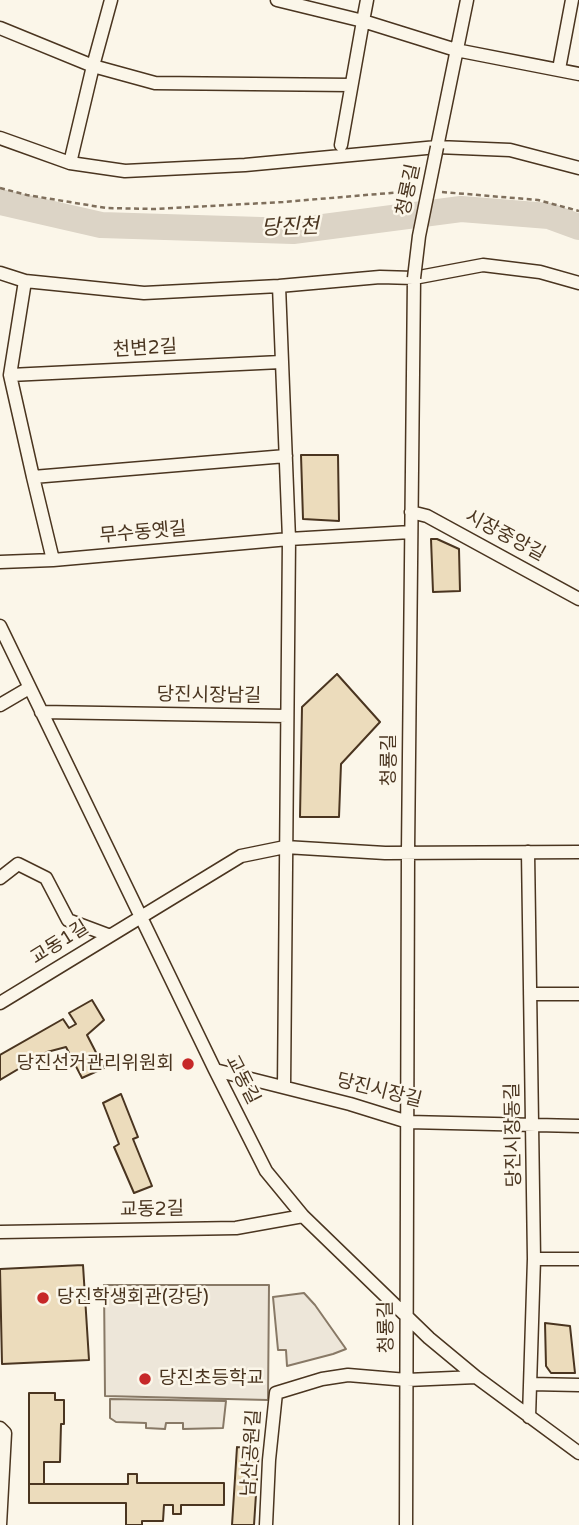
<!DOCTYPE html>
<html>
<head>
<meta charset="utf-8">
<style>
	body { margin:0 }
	canvas { display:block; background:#fbf6e9 }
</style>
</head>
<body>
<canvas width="579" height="1525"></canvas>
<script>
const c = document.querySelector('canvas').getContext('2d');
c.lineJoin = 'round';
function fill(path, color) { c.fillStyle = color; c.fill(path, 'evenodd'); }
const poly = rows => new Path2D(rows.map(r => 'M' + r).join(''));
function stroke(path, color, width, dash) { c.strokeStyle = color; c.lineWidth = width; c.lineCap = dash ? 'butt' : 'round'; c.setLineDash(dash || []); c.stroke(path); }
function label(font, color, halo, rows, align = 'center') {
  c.font = font + ' "Varela Round","Noto Sans KR",sans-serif'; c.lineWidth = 5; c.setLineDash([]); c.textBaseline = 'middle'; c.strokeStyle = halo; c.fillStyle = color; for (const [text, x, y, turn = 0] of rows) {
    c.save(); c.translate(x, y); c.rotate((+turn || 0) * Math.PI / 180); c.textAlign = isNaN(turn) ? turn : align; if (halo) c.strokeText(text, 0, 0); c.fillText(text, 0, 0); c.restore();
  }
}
const green = poly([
	[104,1285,269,1285,268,1400,105,1396,104,1285],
	[304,1293,315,1305,346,1349,333,1354,287,1366,286,1350,278,1350,273,1297,304,1293],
	[110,1399,226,1401,223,1428,183,1429,183,1423,166,1423,165,1429,146,1428,146,1423,116,1422,110,1418,110,1399]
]);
const river = poly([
	[0,202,101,225,293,231,461,209,549,216,579,227]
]);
const building = poly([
	[301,455,338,455,339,521,303,519,301,455],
	[431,539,437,539,459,549,460,591,433,592,431,539],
	[337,674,380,722,341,764,339,817,300,817,302,707,337,674],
	[92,1000,104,1020,87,1035,104,1068,82,1078,66,1047,47,1052,0,1080,0,1055,63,1019,69,1028,76,1024,69,1013,92,1000],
	[121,1094,138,1137,133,1139,152,1186,134,1193,114,1147,119,1144,103,1103,121,1094],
	[83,1265,89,1360,2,1364,0,1269,83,1265],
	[545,1323,570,1326,575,1373,551,1373,546,1366,545,1323],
	[29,1393,55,1393,55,1400,64,1400,64,1424,61,1424,60,1462,44,1462,44,1484,29,1484,29,1393],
	[237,1447,259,1448,254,1525,232,1525,237,1447],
	[128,1474,137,1474,137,1483,224,1483,224,1505,181,1505,181,1514,173,1514,173,1505,164,1505,163,1521,142,1521,142,1525,126,1525,126,1503,29,1503,29,1484,128,1484,128,1474]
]);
const path = poly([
	[0,188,27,195,106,208,154,209,283,202,414,191],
	[442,192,538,200,579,211]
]);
const street = poly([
	[277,0,363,21,367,0],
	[0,28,93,66,111,0],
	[559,69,572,0],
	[0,138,70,163,125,171,245,165,437,147,510,150,579,168],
	[341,145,363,21,456,50,579,74],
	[437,147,467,0],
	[70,163,93,66,155,83,351,85],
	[0,273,25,281],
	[279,286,289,539,284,1087],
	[10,375,25,281,144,293,279,286,380,277,414,278,483,265,540,272,579,283],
	[33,477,10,375,281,362],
	[411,512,427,516,579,599],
	[53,560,33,477,286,456],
	[0,562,53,560,289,539,411,532],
	[0,626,215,1070,266,1171,303,1216,429,1338,476,1377,579,1453],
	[0,705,29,688],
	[41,712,287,716],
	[528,852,534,1259,529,1417],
	[0,878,18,864,46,878,68,920,108,935],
	[530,994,579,994],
	[0,1003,241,856,285,847,385,853,579,852],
	[215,1070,350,1104,408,1122,579,1126],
	[0,1232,236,1228,303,1216],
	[534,1259,579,1259],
	[531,1384,579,1385],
	[0,1428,5,1433,0,1525],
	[266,1525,269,1460,276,1393,322,1379,348,1375,407,1380,476,1377],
	[406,1525,408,852,414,278]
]);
const streetBridge = poly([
	[414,278,419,236,437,147]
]);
const markers = [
	[188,1064,7,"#c62828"],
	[43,1298,7,"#c62828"],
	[145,1379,7,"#c62828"]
];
const streetNames = [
	["청룡길",409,190,-78],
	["천변2길",145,349,-3],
	["무수동옛길",143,533,-5],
	["시장중앙길",505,536,28],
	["당진시장남길",209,696,1],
	["청룡길",390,760,-90],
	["교동1길",60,943,-32],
	["교동길",242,1080,63],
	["당진시장길",379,1091,14],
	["당진시장동길",514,1135,-91],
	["교동2길",152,1210,-1],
	["청룡길",387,1327,-91],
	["남산공원길",252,1453,-86]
];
const poiNames = [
	["당진선거관리위원회",174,1064,"right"],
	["당진학생회관(강당)",57,1298],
	["당진초등학교",159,1379]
];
const waterNames = [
	["당진천",290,228,-2]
];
fill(green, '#ede6d9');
stroke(green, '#887966', 2);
stroke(river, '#dcd4c6', 26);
fill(building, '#ecdcbc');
stroke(building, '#4a3520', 2);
stroke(street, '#4a3520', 15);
stroke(path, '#7f6f5c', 2.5, [5, 3.5]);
stroke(street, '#fbf6e9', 12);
stroke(streetBridge, '#4a3520', 15, []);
stroke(streetBridge, '#fbf6e9', 12);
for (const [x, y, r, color] of markers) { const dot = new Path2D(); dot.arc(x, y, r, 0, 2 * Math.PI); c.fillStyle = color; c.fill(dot); stroke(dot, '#fbf6e9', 2.5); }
label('19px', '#4a3520', '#fbf6e9', streetNames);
label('19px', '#4a3520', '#fbf6e9', poiNames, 'left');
label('italic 21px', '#4a3520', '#fbf6e9', waterNames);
</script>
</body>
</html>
